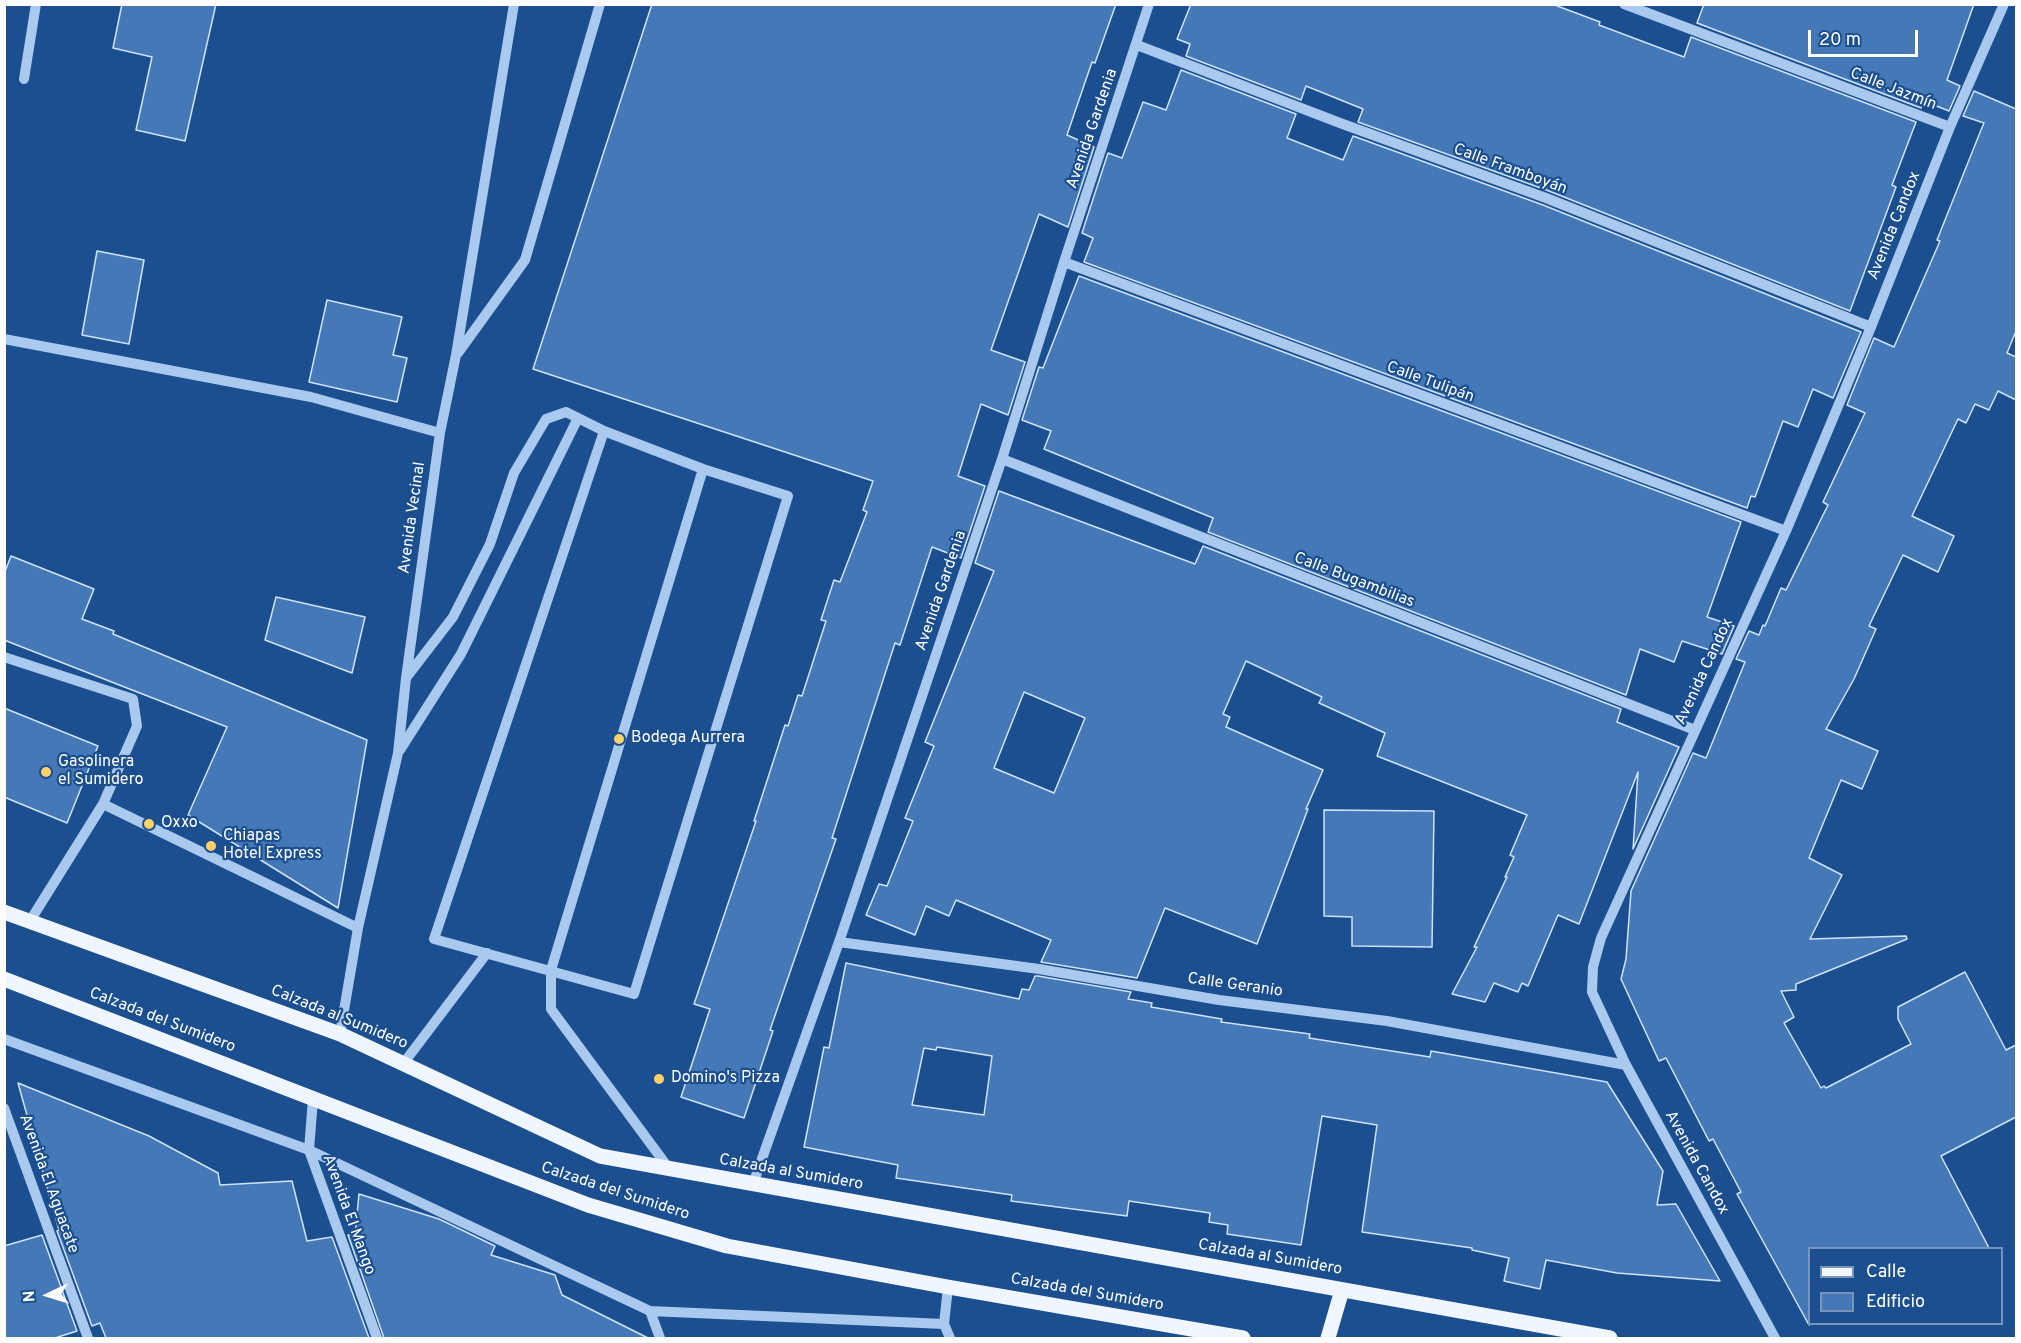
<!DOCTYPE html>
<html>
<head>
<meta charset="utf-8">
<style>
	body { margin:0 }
	#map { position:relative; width:2021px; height:1343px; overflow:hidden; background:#1b4f8f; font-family:Overpass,sans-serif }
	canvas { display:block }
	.frame { position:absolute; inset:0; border:6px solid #fff; pointer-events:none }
	.legend { position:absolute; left:1808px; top:1247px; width:195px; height:78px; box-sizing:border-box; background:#1b4f8f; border:2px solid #7695bc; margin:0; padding:8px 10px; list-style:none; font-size:18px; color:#fff }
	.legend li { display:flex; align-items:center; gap:12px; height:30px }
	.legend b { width:30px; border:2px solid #7695bc }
	.north { position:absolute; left:18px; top:1265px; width:60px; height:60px; -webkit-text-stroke:4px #1b4f8f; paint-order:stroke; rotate:266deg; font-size:16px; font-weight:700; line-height:24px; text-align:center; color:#fff }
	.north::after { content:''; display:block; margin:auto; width:21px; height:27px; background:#fff; clip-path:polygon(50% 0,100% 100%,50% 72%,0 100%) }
	.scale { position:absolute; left:1808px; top:30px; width:110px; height:27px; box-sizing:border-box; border:3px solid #fff; border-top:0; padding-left:8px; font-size:18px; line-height:21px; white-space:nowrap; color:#fff; -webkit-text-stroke:4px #1b4f8f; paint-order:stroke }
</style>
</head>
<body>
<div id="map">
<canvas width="2021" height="1343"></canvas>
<div class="frame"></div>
<ul class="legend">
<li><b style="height:8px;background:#f0f6ff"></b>Calle</li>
<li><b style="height:16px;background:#4478b7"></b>Edificio</li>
</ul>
<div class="north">N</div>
<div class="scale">20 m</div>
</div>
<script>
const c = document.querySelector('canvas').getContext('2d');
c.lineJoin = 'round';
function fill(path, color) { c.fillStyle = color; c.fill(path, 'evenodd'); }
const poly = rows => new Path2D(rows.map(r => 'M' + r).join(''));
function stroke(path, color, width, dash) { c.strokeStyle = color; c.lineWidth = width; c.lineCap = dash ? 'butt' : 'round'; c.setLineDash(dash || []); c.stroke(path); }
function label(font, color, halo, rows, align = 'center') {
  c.font = font + ' Overpass,sans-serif'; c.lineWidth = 4.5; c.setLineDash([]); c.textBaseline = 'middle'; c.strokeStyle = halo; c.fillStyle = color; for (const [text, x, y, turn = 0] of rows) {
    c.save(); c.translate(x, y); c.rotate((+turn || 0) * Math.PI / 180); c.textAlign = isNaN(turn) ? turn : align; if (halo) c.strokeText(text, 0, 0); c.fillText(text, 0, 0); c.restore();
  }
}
const building = poly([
	[122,4,216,4,185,141,136,130,152,57,113,48,122,4],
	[652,4,1116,4,1095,63,1092,62,1067,135,1094,147,1068,227,1039,214,991,350,1025,362,1008,415,981,404,958,476,985,486,961,558,932,547,900,645,895,643,832,838,836,839,770,1030,773,1031,744,1118,681,1097,710,1009,694,1004,756,821,754,821,785,725,788,726,798,695,802,696,826,621,821,620,834,580,840,582,867,512,863,510,873,481,533,369,652,4],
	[1191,4,1552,4,1600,22,1599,25,1684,57,1691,37,1916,122,1892,185,1896,187,1850,311,1549,191,1358,122,1363,109,1306,86,1301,100,1186,56,1190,44,1177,39,1191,4],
	[1704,4,1974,4,1947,80,1960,86,1949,111,1924,101,1921,108,1697,23,1704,4],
	[1181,70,1296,114,1287,138,1343,160,1353,136,1543,205,1861,332,1833,398,1813,389,1798,427,1783,421,1755,497,1751,496,1747,508,1084,262,1093,238,1082,233,1108,153,1122,158,1143,102,1166,110,1181,70],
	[1974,91,2016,109,2016,331,2007,353,2016,357,2016,400,1998,391,1989,410,1975,404,1966,423,1958,419,1912,516,1954,536,1938,572,1903,555,1869,626,1876,629,1854,679,1826,729,1878,751,1862,789,1841,780,1809,858,1842,875,1810,939,1906,936,1907,939,1796,984,1796,990,1781,991,1794,1017,1784,1023,1821,1088,1824,1086,1826,1088,1911,1044,1898,1019,1898,1007,1965,972,2006,1050,2016,1045,2016,1117,1941,1156,1989,1248,1809,1248,1809,1325,1737,1194,1741,1192,1713,1139,1709,1141,1666,1058,1659,1061,1621,979,1626,959,1631,891,1693,753,1706,758,1745,662,1736,659,1749,631,1759,635,1763,625,1765,626,1781,588,1786,590,1828,505,1823,502,1865,413,1847,405,1874,338,1894,347,1940,241,1937,240,1981,130,1984,123,1963,116,1974,91],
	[97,251,144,260,129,344,82,335,97,251],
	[1079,276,1741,522,1707,617,1734,626,1722,654,1682,641,1674,662,1640,649,1626,695,1208,532,1213,518,1044,449,1051,431,1022,420,1039,367,1043,368,1079,276],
	[327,300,402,317,393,355,407,358,397,402,309,382,327,300],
	[999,491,1195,564,1203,546,1621,709,1617,722,1679,747,1633,849,1638,772,1579,924,1558,915,1528,986,1522,983,1518,992,1494,983,1485,1002,1452,994,1477,947,1474,947,1507,877,1505,877,1514,857,1510,855,1527,815,1377,756,1385,733,1319,703,1322,697,1246,661,1223,714,1230,717,1226,727,1323,770,1306,809,1308,809,1257,944,1165,908,1137,978,1041,962,1051,940,956,900,949,916,926,906,915,935,866,915,879,884,887,886,913,821,905,818,934,746,925,742,994,571,975,563,999,491],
	[1024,692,1085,718,1054,793,994,768,1024,692],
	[11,556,94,589,82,619,114,631,113,634,367,740,338,908,188,815,227,727,4,640,4,574,11,556],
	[276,597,365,617,352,673,265,640,276,597],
	[4,708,98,746,67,823,4,797,4,708],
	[1324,810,1434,811,1432,947,1352,946,1352,917,1324,916,1324,810],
	[846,963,1019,999,1022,989,1029,990,1035,976,1038,976,1131,992,1128,999,1152,1003,1151,1007,1222,1019,1221,1022,1310,1034,1309,1038,1430,1057,1431,1051,1607,1082,1663,1171,1657,1205,1676,1204,1720,1281,1617,1273,1546,1260,1540,1289,1504,1281,1509,1258,1472,1250,1472,1248,1362,1232,1377,1125,1322,1116,1301,1245,1227,1234,1228,1225,1209,1222,1210,1213,1129,1201,1127,1216,1011,1201,1012,1195,896,1178,898,1165,804,1147,824,1047,829,1048,846,963],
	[937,1047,992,1056,984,1115,912,1105,924,1048,936,1050,937,1047],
	[18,1083,149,1136,218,1173,220,1185,292,1181,307,1241,332,1237,369,1338,106,1338,100,1323,92,1326,57,1231,59,1230,18,1083],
	[359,1194,439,1219,495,1246,491,1255,555,1275,562,1295,648,1338,384,1338,348,1235,355,1234,359,1194],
	[42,1235,77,1331,55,1338,4,1338,4,1246,42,1235]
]);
const minor = poly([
	[1624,4,1950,127],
	[1137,45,1340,123,1546,198,1871,327],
	[24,79,36,4],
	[1064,262,1786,531],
	[4,339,311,397,440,433],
	[458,353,525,260,600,4],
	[1002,459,1695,730],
	[4,657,133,699,137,726,103,804,358,928],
	[406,678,453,617,490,544,514,473,546,419,566,412,604,431,703,469,788,496,634,994,434,939,604,431],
	[400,750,461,654,578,418],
	[30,921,103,804],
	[839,942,1039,969,1219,1000,1387,1021,1626,1065],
	[340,1034,358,928,398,753,406,678,440,433,456,355,514,4],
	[4,1039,309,1150,650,1311,944,1324],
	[403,1064,487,953],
	[313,1099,309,1150,377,1338],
	[4,1108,88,1338],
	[670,1170,551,1009,551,970,703,469],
	[753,1184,839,942,1002,459,1064,262,1149,4],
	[948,1287,944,1324,950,1338],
	[650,1311,660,1338],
	[1775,1338,1626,1065,1592,992,1593,967,1601,938,1786,531,1871,327,1950,127,2004,4]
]);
const major = poly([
	[4,912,340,1034,600,1156,1610,1338],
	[4,979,588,1205,727,1246,948,1287,1243,1338],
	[1328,1338,1342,1290]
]);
const markers = [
	[619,739,6,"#ffd166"],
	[46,772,6,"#ffd166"],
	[149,824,6,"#ffd166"],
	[211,846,6,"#ffd166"],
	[659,1079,6,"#ffd166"]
];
const streetNames = [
	["Calle Jazmín",1893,90,21],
	["Avenida Gardenia",1093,129,-71],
	["Calle Framboyán",1510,170,20],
	["Avenida Candox",1895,226,-68],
	["Calle Tulipán",1430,383,20],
	["Avenida Vecinal",413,518,-82],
	["Calle Bugambilias",1354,581,21],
	["Avenida Gardenia",942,591,-71],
	["Avenida Candox",1705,672,-65],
	["Calle Geranio",1235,986,8],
	["Calzada al Sumidero",339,1018,22],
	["Calzada del Sumidero",162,1021,21],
	["Avenida Candox",1696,1163,61],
	["Calzada al Sumidero",791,1173,10],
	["Avenida El Aguacate",48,1184,70],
	["Calzada del Sumidero",615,1192,18],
	["Avenida El Mango",348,1215,70],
	["Calzada al Sumidero",1270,1258,10],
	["Calzada del Sumidero",1087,1293,10]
];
const poiNames = [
	["Bodega Aurrera",631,739],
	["Gasolinera",58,763],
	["el Sumidero",58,781],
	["Oxxo",161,824],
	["Chiapas",223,837],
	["Hotel Express",223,855],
	["Domino's Pizza",671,1079]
];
fill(building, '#4478b7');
stroke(building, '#cfe3fa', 1.5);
stroke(minor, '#a9c9ee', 10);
stroke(major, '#f0f6ff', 15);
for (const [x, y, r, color] of markers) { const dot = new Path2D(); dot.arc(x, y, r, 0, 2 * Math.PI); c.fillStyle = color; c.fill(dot); stroke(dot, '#1b4f8f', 2); }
label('16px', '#fff', '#1b4f8f', streetNames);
label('16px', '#fff', '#1b4f8f', poiNames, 'left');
</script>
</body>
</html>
